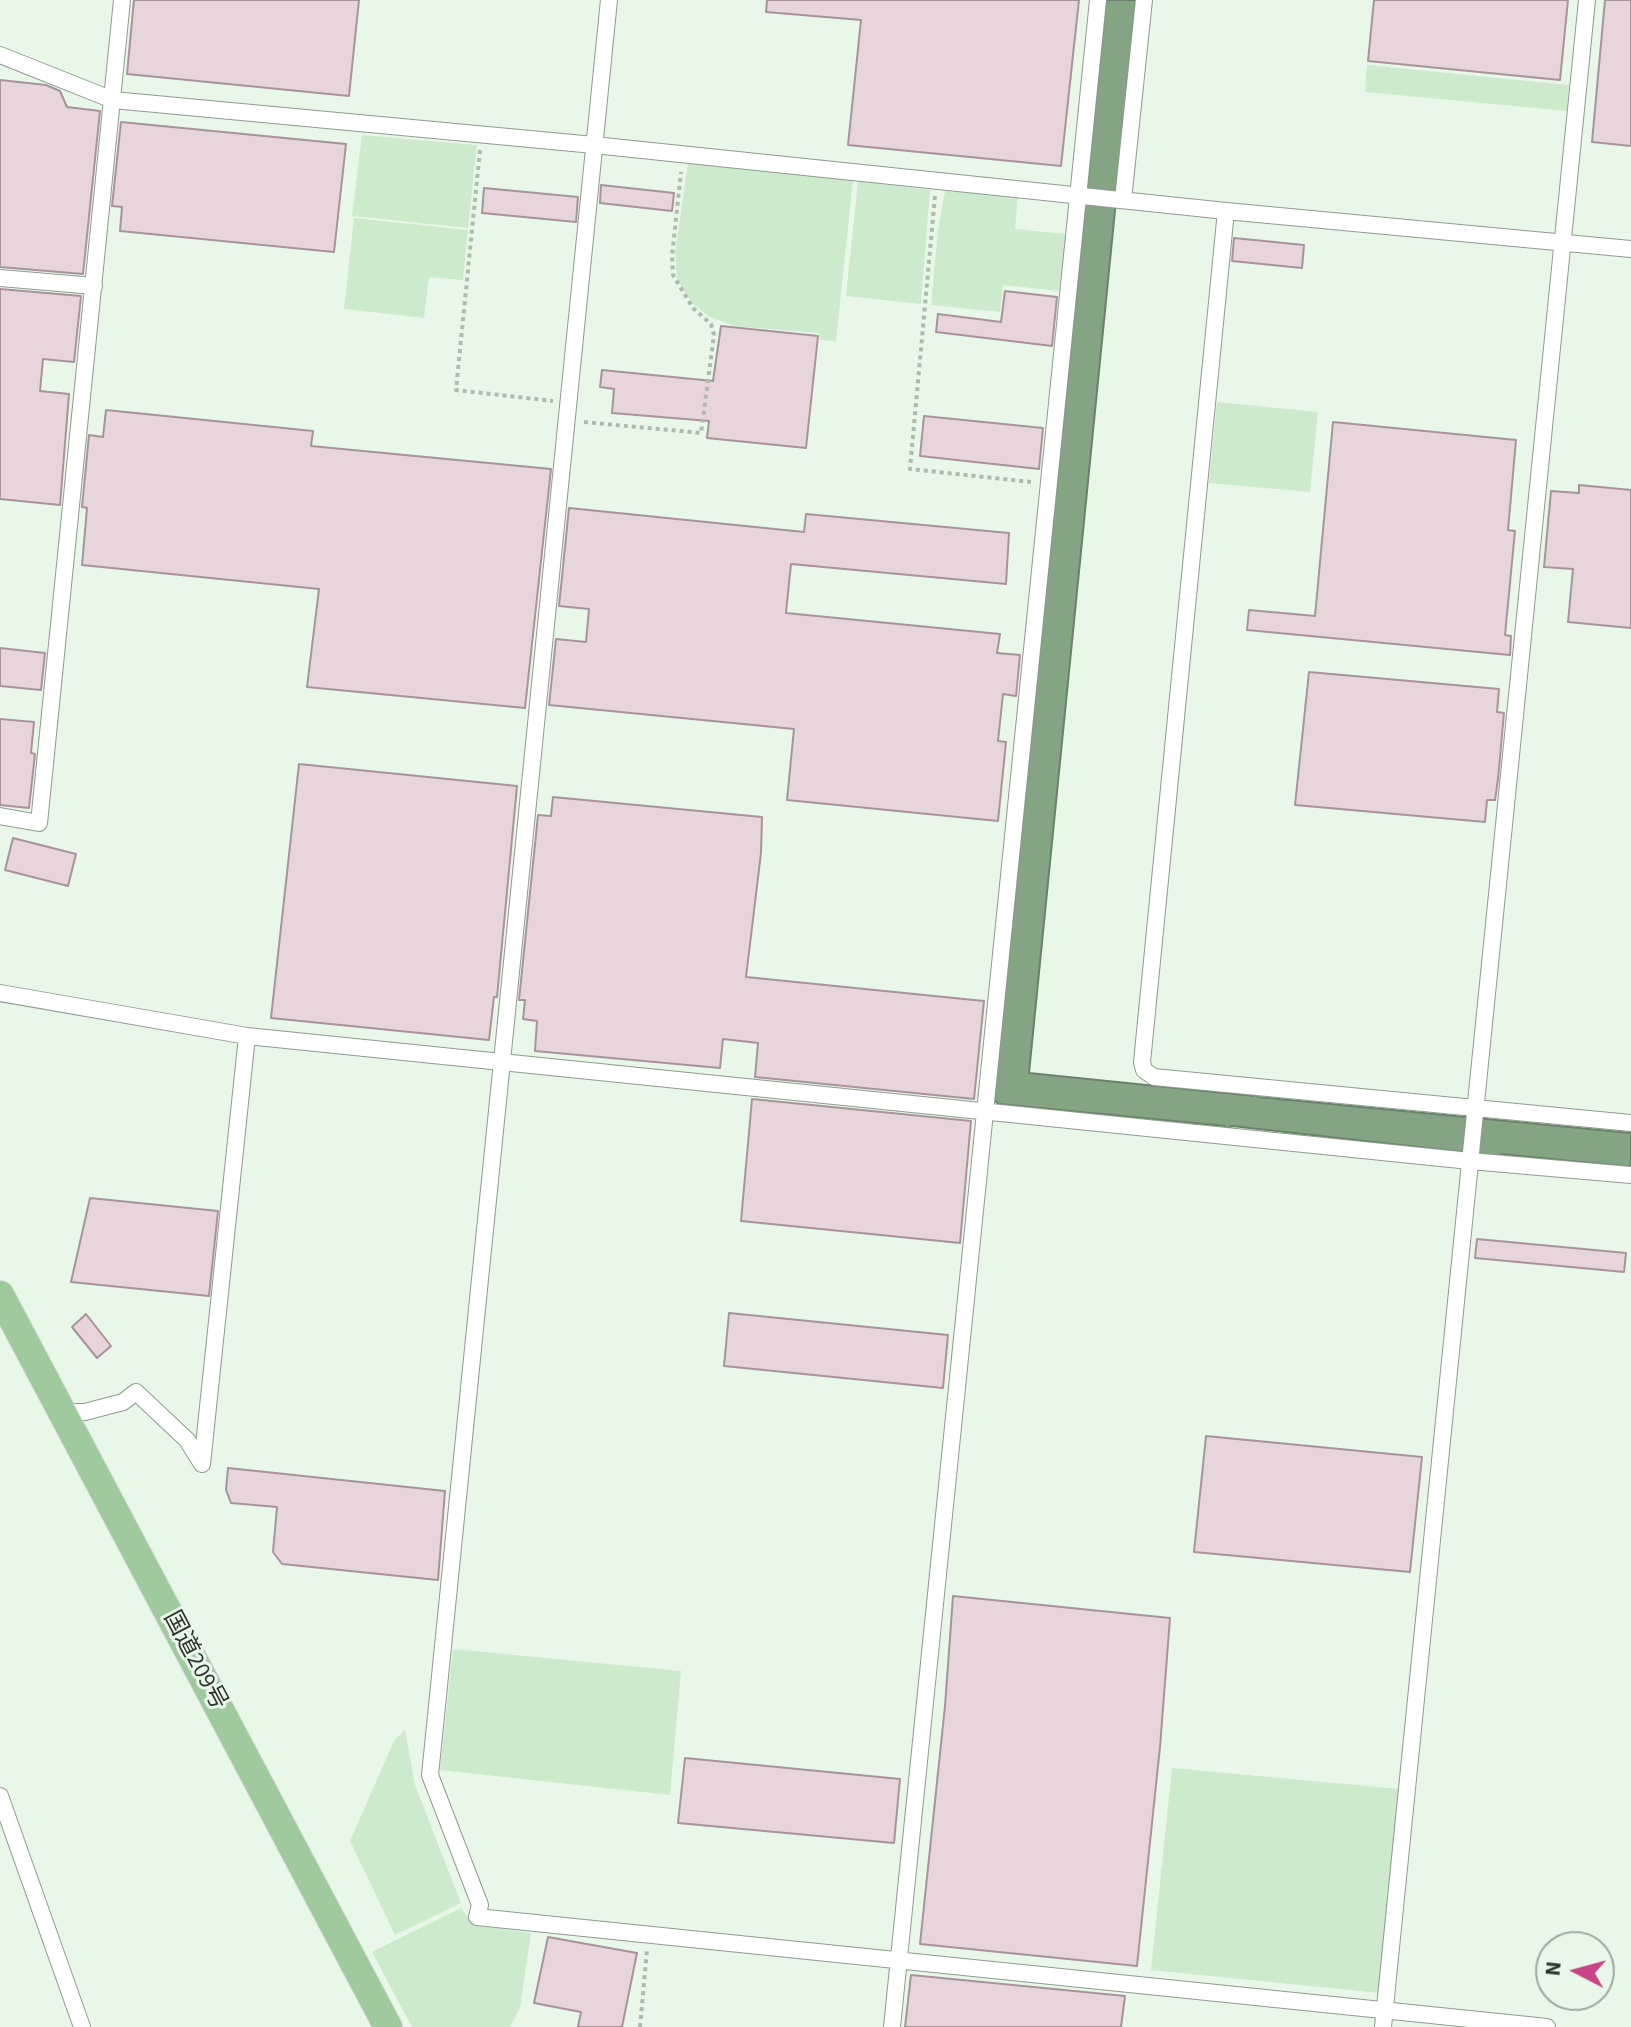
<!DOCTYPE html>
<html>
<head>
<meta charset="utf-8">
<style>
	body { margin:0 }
	#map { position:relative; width:1631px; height:2027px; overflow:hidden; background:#e9f7e9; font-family:"Source Sans 3",sans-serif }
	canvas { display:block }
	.north { position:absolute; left:1535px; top:1931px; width:80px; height:80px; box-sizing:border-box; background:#e9f7e9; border:2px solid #9ea99e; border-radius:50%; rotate:276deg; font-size:22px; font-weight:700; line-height:32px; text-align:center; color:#2d332d }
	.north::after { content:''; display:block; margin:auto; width:28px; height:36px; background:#c94486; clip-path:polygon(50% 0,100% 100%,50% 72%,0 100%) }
</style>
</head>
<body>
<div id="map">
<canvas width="1631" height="2027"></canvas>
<div class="north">N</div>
</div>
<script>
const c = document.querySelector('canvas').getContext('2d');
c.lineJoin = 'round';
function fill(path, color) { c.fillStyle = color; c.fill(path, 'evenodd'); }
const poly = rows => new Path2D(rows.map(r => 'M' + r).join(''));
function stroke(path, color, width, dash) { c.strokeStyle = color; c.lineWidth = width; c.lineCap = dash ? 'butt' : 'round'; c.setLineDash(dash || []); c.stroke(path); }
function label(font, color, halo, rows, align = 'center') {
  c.font = font + ' "Source Sans 3","Noto Sans JP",sans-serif'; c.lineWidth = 6; c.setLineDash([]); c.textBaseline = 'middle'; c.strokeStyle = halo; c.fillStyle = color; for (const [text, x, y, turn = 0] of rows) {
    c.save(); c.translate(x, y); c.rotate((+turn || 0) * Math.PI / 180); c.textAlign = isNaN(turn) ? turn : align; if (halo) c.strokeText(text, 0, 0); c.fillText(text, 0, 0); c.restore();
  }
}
const green = poly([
	[1367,65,1569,85,1567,111,1365,92],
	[362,135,477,145,468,228,352,216],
	[688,163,853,180,836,341,820,340,819,333,734,326,708,316,692,303,677,279,675,254],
	[858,181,930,190,921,304,846,296],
	[945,191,1018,196,1015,229,1066,234,1059,291,1003,285,1000,312,931,305,938,230],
	[354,218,468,230,463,280,429,277,424,318,344,309],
	[1217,402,1318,412,1310,492,1209,483],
	[453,1649,681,1671,670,1795,440,1770],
	[405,1730,415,1785,461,1903,395,1935,350,1841,394,1741],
	[1172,1768,1400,1789,1379,1993,1151,1970],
	[461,1908,474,1925,531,1933,520,2008,510,2027,412,2027,372,1952]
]);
const water = poly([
	[1106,0,1136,0,1029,1073,1254,1096,1255,1093,1258,1097,1631,1133,1631,1167,1501,1154,1498,1156,1232,1126,1226,1129,1225,1126,999,1104,994,1100,1106,0]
]);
const building = poly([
	[134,0,359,0,349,96,127,74,134,0],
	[767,0,1079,0,1061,166,848,145,861,20,766,12,767,0],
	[1374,0,1568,0,1560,80,1368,61,1374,0],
	[1605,0,1631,0,1631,146,1592,142,1605,0],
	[0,80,46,85,60,91,67,107,100,111,83,274,0,267,0,80],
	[121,122,346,144,334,252,120,231,122,207,112,206,121,122],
	[601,185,674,193,672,211,600,203,601,185],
	[484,188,578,197,576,222,482,213,484,188],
	[1234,238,1304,245,1302,268,1232,261,1234,238],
	[0,289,81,296,74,362,43,359,40,391,69,394,60,505,0,499,0,289],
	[1005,291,1057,297,1052,346,936,332,938,314,1001,322,1005,291],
	[721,326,818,336,806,448,707,438,709,421,612,413,614,389,600,387,602,370,713,381,721,326],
	[106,410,313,431,311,446,551,469,525,708,307,687,319,589,82,565,87,508,82,507,89,435,103,437,106,410],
	[924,416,1043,428,1039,469,920,456,924,416],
	[1333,422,1516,440,1508,530,1515,531,1505,635,1511,636,1510,655,1247,630,1249,610,1315,616,1333,422],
	[1579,485,1631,490,1631,628,1568,622,1573,569,1544,567,1551,491,1579,493,1579,485],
	[569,508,804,532,806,514,1009,533,1006,584,791,564,786,613,1000,634,997,653,1020,655,1016,696,1003,694,998,741,1006,742,998,821,787,800,794,729,549,705,556,639,586,642,589,609,559,606,569,508],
	[0,648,45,653,41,690,0,686,0,648],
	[1309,672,1499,689,1497,712,1504,713,1498,779,1495,800,1487,800,1485,822,1295,805,1309,672],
	[0,719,34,722,31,753,35,754,29,808,0,805,0,719],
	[299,764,517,786,497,997,494,997,489,1040,271,1018,299,764],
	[553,797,762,817,761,853,746,977,984,1001,974,1099,755,1077,758,1043,723,1039,720,1068,535,1051,537,1021,523,1019,525,1000,519,1000,538,815,551,816,553,797],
	[13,838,76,854,68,886,5,870,13,838],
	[752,1099,971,1121,960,1243,741,1221,752,1099],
	[90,1198,218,1211,209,1296,71,1282,90,1198],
	[1477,1239,1626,1253,1624,1272,1475,1258,1477,1239],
	[729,1313,948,1335,943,1388,724,1366,729,1313],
	[86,1314,111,1346,97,1358,72,1327,86,1314],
	[1206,1436,1422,1457,1410,1572,1194,1552,1206,1436],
	[228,1468,445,1491,438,1580,282,1564,273,1552,277,1507,231,1503,226,1490,228,1468],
	[953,1596,1170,1618,1160,1747,1137,1966,920,1944,945,1706,953,1596],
	[685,1758,900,1779,894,1843,678,1823,685,1758],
	[548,1937,637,1953,622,2027,578,2027,581,2012,534,2003,548,1937],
	[911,1975,1125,1996,1121,2027,905,2027,911,1975]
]);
const path = poly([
	[480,150,456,390,553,401],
	[935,196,910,469,1031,482],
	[584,422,701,433,714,335,711,324,693,308,673,275,672,256,681,172],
	[640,2027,647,1950]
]);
const minor = poly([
	[609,0,430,1775,480,1905,477,1917,1547,2027],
	[0,55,113,100,594,145,1226,211,1631,249],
	[1123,200,1144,0],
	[1226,211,1142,1062,1144,1070,1154,1077,1631,1123],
	[0,278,94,286],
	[0,816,39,823,122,0],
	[0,993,247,1036,1470,1161,1631,1175],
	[62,1412,85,1412,123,1402,136,1392,187,1440,202,1464],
	[202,1464,247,1036],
	[0,1796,82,2027],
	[892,2027,1098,0],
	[1383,2027,1587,0]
]);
const trunk = poly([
	[0,1295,388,2027]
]);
const streetNames = [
	["国道209号",194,1661,62]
];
fill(green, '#cdeacd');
fill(water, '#84a484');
stroke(water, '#6a826a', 2);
fill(building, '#e8d4db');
stroke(building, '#a7949b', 2);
stroke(minor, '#8f9c8f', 18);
stroke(trunk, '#d9dad9', 30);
stroke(path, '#aebaae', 4, [4, 4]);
stroke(minor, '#fff', 16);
stroke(trunk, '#9eca9e', 28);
label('24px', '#2d332d', '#e9f7e9', streetNames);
</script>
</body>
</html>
